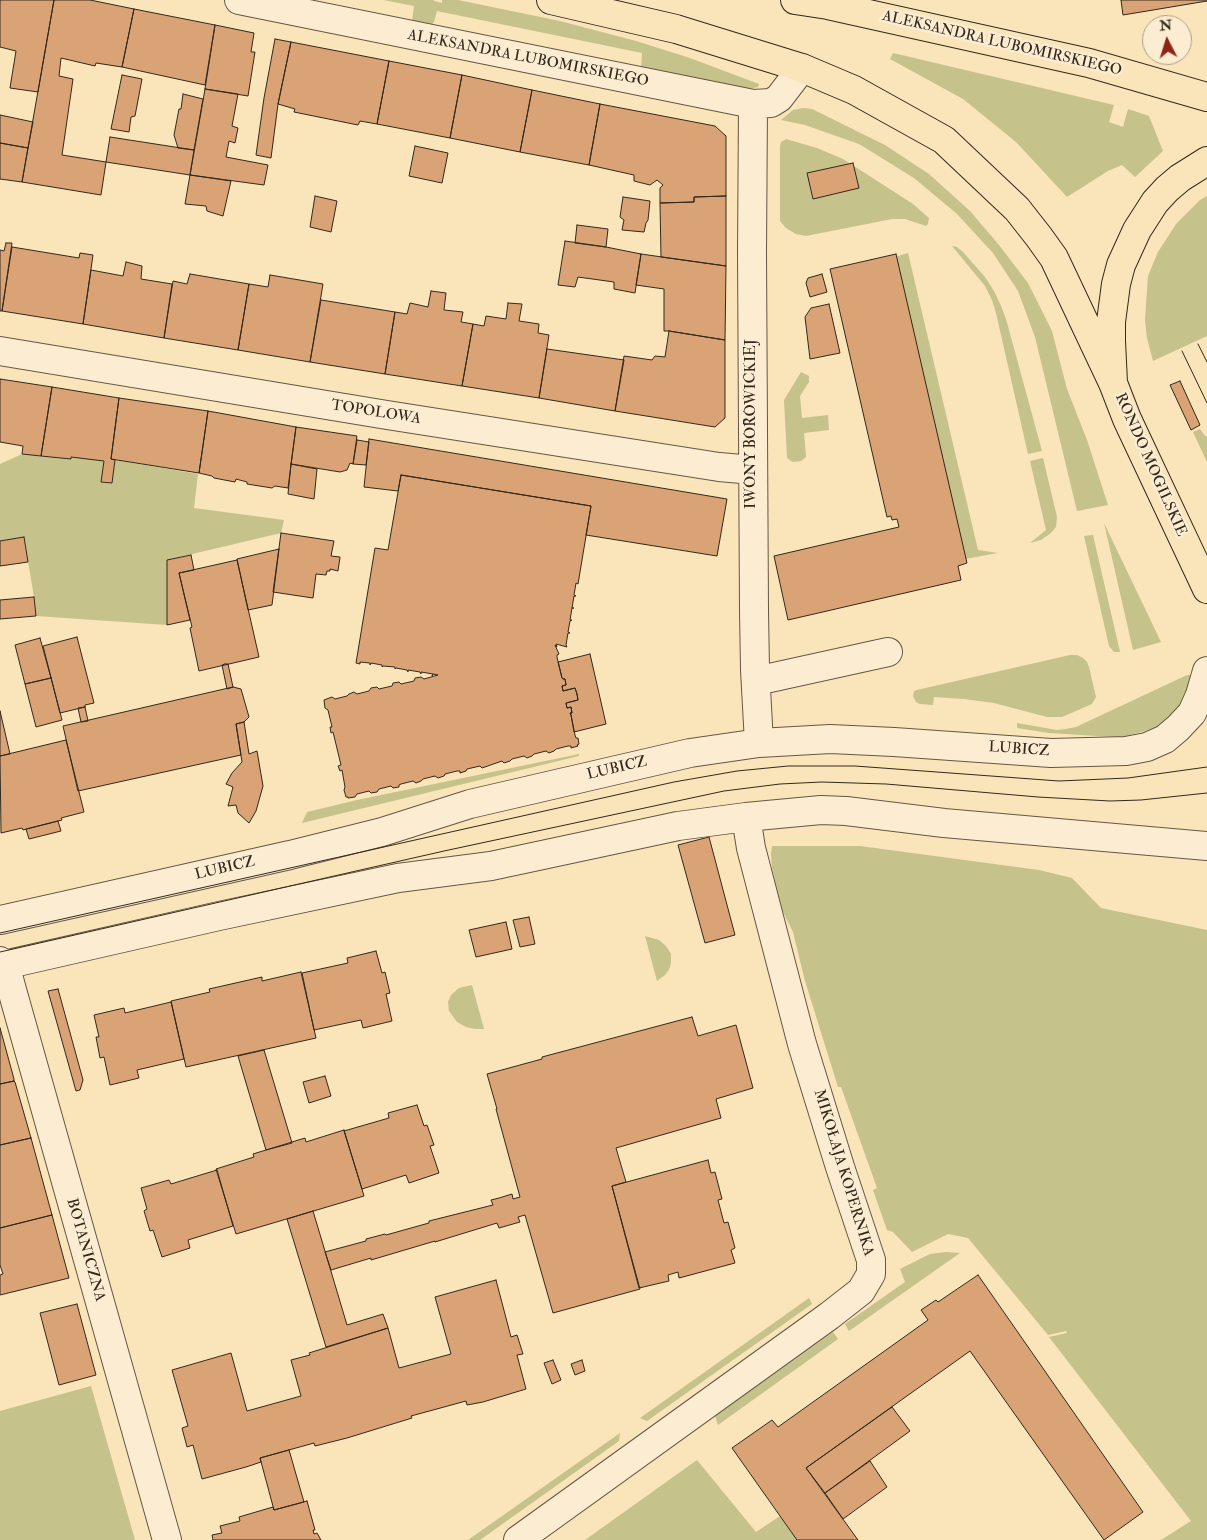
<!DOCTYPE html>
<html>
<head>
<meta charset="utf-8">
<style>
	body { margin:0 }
	#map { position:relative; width:1207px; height:1540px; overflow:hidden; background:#fae4ba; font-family:"IM FELL Double Pica",serif }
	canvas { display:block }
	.north { position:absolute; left:1142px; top:15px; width:50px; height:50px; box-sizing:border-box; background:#fcedd2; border:1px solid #ab9e89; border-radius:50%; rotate:355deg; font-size:14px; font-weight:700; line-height:20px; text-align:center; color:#32281c }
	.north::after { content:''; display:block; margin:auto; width:18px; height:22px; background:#8f2418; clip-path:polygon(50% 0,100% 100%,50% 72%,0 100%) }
</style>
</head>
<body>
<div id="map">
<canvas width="1207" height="1540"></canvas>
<div class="north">N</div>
</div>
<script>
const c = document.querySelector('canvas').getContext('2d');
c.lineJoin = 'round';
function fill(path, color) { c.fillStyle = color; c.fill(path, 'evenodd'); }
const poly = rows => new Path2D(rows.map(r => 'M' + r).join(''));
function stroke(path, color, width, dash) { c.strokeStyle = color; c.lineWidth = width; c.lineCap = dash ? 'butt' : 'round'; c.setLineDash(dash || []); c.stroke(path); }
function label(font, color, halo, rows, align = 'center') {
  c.font = font + ' "IM FELL Double Pica",serif'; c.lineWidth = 5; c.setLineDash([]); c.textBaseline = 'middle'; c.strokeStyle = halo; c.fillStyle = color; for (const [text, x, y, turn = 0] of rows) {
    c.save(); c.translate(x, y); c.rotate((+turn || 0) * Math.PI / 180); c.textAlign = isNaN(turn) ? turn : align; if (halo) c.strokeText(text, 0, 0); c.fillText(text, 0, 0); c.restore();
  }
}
const green = poly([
	[383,0,434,0,434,1,442,3,442,0,458,0,560,21,636,41,690,58,759,84,758,87,743,90,641,69,642,53,437,11,434,22,430,27,412,21,414,6],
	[893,53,1114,105,1109,122,1123,127,1128,109,1149,116,1163,151,1135,177,1122,165,1108,171,1067,197,1016,142,963,99,890,59],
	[803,108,812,109,885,145,929,174,970,211,999,245,1028,283,1052,331,1067,389,1087,440,1108,505,1077,511,1035,337,1018,291,993,253,957,214,914,178,859,144,805,125,781,120,793,110],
	[786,139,817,148,843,159,913,204,929,218,928,224,926,226,905,219,892,219,806,236,796,234,786,228,780,221,780,146,781,142],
	[1207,196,1207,336,1153,361,1147,338,1145,320,1148,276,1158,252,1176,224,1200,200],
	[952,246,957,247,963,252,985,277,994,291,1001,306,1006,319,1042,451,1028,454,996,313,992,300,985,286],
	[908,253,978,550,998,553,965,559,895,257],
	[801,372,809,376,809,382,800,396,802,418,828,415,829,430,804,433,806,457,801,461,793,462,787,458,784,400],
	[1200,429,1205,436,1207,436,1207,462,1193,432],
	[22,454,71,459,71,457,104,461,101,482,112,483,115,460,198,474,194,508,284,520,281,533,167,560,167,625,36,616,34,597,24,537,0,541,0,464],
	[1043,458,1057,517,1056,527,1051,533,1041,540,1030,543,1046,530,1030,461],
	[1104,523,1161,642,1133,650],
	[1093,535,1120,652,1114,652,1109,646,1084,536],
	[1070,655,1077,655,1083,658,1087,662,1089,667,1096,697,1092,704,1062,717,1047,717,994,703,964,699,934,697,933,705,920,704,916,702,913,696,914,691,917,690],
	[1187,675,1191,675,1191,679,1187,691,1181,704,1171,716,1158,726,1142,732,1122,737,1097,736,1049,733,1017,728,1017,723,1057,730,1066,729,1076,727],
	[579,754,579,756,302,823,307,812,357,800],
	[772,846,860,846,1039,870,1072,878,1101,908,1207,930,1207,1540,1161,1540,1191,1521,1049,1337,1067,1333,1066,1331,1048,1335,968,1238,948,1234,912,1252,893,1232,887,1230,873,1190,877,1188,841,1087,838,1087,805,981,793,932,781,908,772,868,771,854],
	[645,936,659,940,666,946,671,954,671,963,669,970,665,975,657,981],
	[472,985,484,1029,475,1029,466,1027,457,1022,449,1011,448,1002,451,995,459,988],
	[946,1252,960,1253,849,1331,845,1324,905,1282,900,1269,930,1254],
	[809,1298,812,1304,647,1421,640,1418],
	[833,1332,838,1339,718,1425,715,1416],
	[91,1386,135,1540,0,1540,0,1411],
	[620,1433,619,1441,480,1540,468,1540],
	[697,1460,756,1532,780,1516,797,1540,585,1540]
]);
const building = poly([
	[0,0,54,0,38,92,10,88,16,51,0,47,0,0],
	[54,0,90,0,134,9,122,67,96,63,95,66,61,58,59,76,73,79,62,155,106,162,101,195,22,182,54,0],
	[1121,0,1207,0,1207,1,1123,15,1121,0],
	[134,9,215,25,205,85,122,67,134,9],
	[215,25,254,33,251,52,255,52,248,96,205,89,215,25],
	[275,39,291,42,278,104,271,158,256,155,264,98,275,39],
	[291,42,389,61,377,124,360,121,358,125,294,112,295,109,278,104,291,42],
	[389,61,462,75,450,138,377,124,389,61],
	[122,75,142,79,135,116,131,117,129,132,111,129,122,75],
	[462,75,532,90,520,152,450,138,462,75],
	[205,89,238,94,232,126,238,128,235,143,229,141,226,157,268,165,264,185,190,175,205,89],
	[532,90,600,104,589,165,520,152,532,90],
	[183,94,203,99,194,150,178,148,174,135,179,109,181,109,183,94],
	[600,104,715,126,726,136,726,196,694,197,694,202,660,203,660,188,663,185,657,180,650,185,634,181,634,175,589,165,600,104],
	[0,115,33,122,28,148,0,143,0,115],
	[110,137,194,150,190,175,106,162,110,137],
	[0,143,28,148,22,182,0,179,0,143],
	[415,146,448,153,442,183,409,176,415,146],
	[853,163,859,188,813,199,807,173,853,163],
	[190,175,231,181,223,216,207,211,206,206,185,204,190,175],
	[315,196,337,201,331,232,310,227,315,196],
	[726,196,726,266,661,257,660,203,694,202,694,197,726,196],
	[623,197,650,201,648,220,646,223,644,232,622,230,624,220,620,217,623,197],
	[577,225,608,229,606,247,575,243,577,225],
	[565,241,606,247,641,254,635,293,614,289,614,282,578,277,575,287,558,285,565,241],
	[6,243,12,243,2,311,0,311,0,250,4,251,6,243],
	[12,247,79,258,80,253,93,255,83,324,2,311,12,247],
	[641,254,726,266,725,340,669,331,664,331,664,289,636,285,641,254],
	[896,254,967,563,958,566,961,580,788,620,774,556,899,527,897,519,892,520,891,516,887,517,830,269,896,254],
	[126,262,142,266,141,279,172,284,164,338,83,324,91,270,123,276,126,262],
	[190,274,249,284,238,350,164,338,173,281,187,284,190,274],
	[822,274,827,292,810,297,806,283,808,278,822,274],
	[270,275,323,284,310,362,238,350,249,284,268,287,270,275],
	[431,291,446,293,444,310,463,312,461,322,473,324,462,386,385,374,395,312,407,314,410,303,428,307,431,291],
	[321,300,395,312,385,374,310,362,321,300],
	[508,303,522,304,519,321,539,324,538,333,549,335,539,398,462,386,473,324,484,326,486,316,506,319,508,303],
	[829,304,840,353,810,359,805,317,811,308,829,304],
	[669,331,725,340,725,418,715,427,615,411,624,356,652,360,655,356,665,357,669,331],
	[547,349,624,360,615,411,539,398,547,349],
	[0,379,52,387,41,456,22,454,23,446,0,442,0,379],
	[1180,381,1200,425,1191,430,1170,385,1180,381],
	[52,387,119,398,111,459,115,460,112,483,101,482,104,461,71,457,71,459,41,456,52,387],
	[119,398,208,411,199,473,111,459,119,398],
	[208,411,296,427,288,488,275,486,272,488,247,484,247,482,236,479,235,482,214,478,212,476,199,473,208,411],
	[296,427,357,436,353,464,350,463,347,470,340,472,291,464,296,427],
	[369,439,727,499,717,556,586,535,591,506,401,475,398,491,364,487,369,439],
	[357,440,369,442,366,465,353,464,357,440],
	[291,464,317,469,314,499,288,494,291,464],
	[401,475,591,506,578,584,576,583,574,595,576,596,574,596,572,608,574,608,572,608,570,620,572,620,570,621,568,632,570,633,568,633,566,645,567,647,556,644,557,647,555,645,559,654,557,655,557,657,562,678,563,679,565,679,566,685,562,686,563,691,575,688,577,694,578,700,566,703,567,708,571,707,572,713,570,713,571,715,575,735,576,738,578,738,579,744,577,745,578,746,571,748,571,746,568,746,556,749,554,751,549,753,546,751,534,754,532,756,527,758,524,756,512,759,510,761,504,763,502,761,482,768,480,766,467,769,466,771,460,773,460,771,457,771,445,774,444,776,438,778,435,776,423,779,421,781,416,783,413,781,401,784,399,785,399,787,393,788,391,786,379,789,377,792,371,793,369,791,357,794,355,797,348,798,348,797,346,797,344,790,345,787,342,770,340,771,338,766,341,765,333,732,331,733,330,727,332,727,328,710,325,708,324,700,332,697,335,699,347,696,349,694,354,692,357,694,369,691,371,688,377,687,379,689,392,686,393,683,399,682,401,684,414,681,415,678,421,677,424,679,438,675,433,674,432,676,433,674,421,672,421,674,420,672,408,670,408,672,407,670,396,668,395,669,395,667,383,666,382,667,382,665,371,663,370,665,370,663,360,662,360,664,356,663,375,548,388,550,401,475],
	[281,533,334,541,331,556,340,557,338,571,330,569,330,571,327,571,326,575,316,574,313,598,273,592,281,533],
	[24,537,28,562,0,566,0,541,24,537],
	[279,549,272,605,248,610,237,559,279,549],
	[191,555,194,570,179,573,190,620,167,625,167,560,191,555],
	[237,560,259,657,199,671,190,628,192,627,179,573,237,560],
	[34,597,36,616,0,619,0,600,34,597],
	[77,637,94,703,85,705,85,707,60,713,43,646,77,637],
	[40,638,51,678,25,684,15,645,40,638],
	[590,654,606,724,574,732,571,715,570,713,572,713,571,707,567,708,566,703,578,700,577,694,575,688,563,691,562,686,566,685,565,679,563,679,562,678,558,662,590,654],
	[225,664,228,664,233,687,227,689,222,665,225,664],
	[51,678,62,720,36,727,25,684,51,678],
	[233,687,241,689,249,717,244,722,236,724,241,755,78,791,63,726,233,687],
	[85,707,88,721,81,722,78,708,85,707],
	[0,711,10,754,0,756,0,711],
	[244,722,249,754,257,751,263,786,256,811,249,823,238,813,236,805,228,806,233,787,226,784,232,773,242,762,236,724,244,722],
	[66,740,84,812,61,818,62,820,23,830,22,828,1,833,0,756,66,740],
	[58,821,61,831,29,839,26,829,58,821],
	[709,837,735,935,705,943,678,845,709,837],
	[529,917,535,944,520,947,513,920,529,917],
	[506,922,512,949,476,957,469,930,506,922],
	[376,951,382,973,385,972,390,993,386,994,392,1021,363,1028,361,1020,314,1030,302,973,348,963,347,958,376,951],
	[301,972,316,1038,186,1067,171,1001,210,992,209,989,262,977,262,981,301,972],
	[58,989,83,1080,80,1090,76,1091,48,991,58,989],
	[171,1002,184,1059,137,1070,139,1078,110,1085,104,1057,100,1058,96,1037,99,1037,94,1015,124,1008,125,1013,171,1002],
	[692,1017,698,1036,736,1025,753,1088,716,1099,721,1118,616,1148,626,1182,612,1186,640,1289,553,1313,525,1215,518,1217,520,1222,499,1228,497,1223,435,1242,435,1241,371,1260,371,1258,331,1270,325,1252,366,1241,366,1239,385,1234,386,1235,429,1223,429,1221,493,1205,491,1200,499,1198,512,1194,513,1199,520,1197,496,1109,497,1109,487,1074,542,1059,542,1057,692,1017],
	[0,1028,14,1079,14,1081,0,1084,0,1028],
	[264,1050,292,1143,266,1150,238,1056,264,1050],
	[325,1076,331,1096,309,1103,303,1082,325,1076],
	[14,1081,15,1082,31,1138,0,1145,0,1084,14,1081],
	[417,1105,424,1126,427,1125,434,1145,430,1146,439,1173,409,1183,406,1175,362,1189,344,1131,389,1118,388,1113,417,1105],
	[344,1130,364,1196,236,1234,216,1169,254,1157,253,1154,305,1138,306,1142,344,1130],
	[31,1138,52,1215,0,1228,0,1145,31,1138],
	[708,1160,711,1173,715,1172,722,1199,718,1200,724,1223,728,1222,735,1248,731,1250,735,1263,679,1278,678,1272,668,1275,669,1281,639,1288,612,1186,708,1160],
	[217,1170,233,1226,188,1240,190,1248,162,1257,153,1230,150,1231,144,1211,147,1209,141,1188,169,1180,171,1184,217,1170],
	[313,1211,347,1325,383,1314,388,1328,326,1347,287,1219,313,1211],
	[52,1215,69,1278,0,1295,0,1275,3,1274,0,1265,0,1228,52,1215],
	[978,1275,1143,1512,1104,1540,970,1351,806,1468,858,1540,797,1540,732,1448,772,1420,778,1427,928,1320,921,1310,936,1300,938,1302,978,1275],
	[496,1280,511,1337,517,1335,523,1354,517,1355,526,1389,483,1402,467,1405,466,1401,411,1416,412,1418,347,1438,315,1446,314,1443,260,1458,261,1462,246,1467,202,1479,193,1445,187,1447,182,1428,188,1426,172,1370,231,1353,247,1411,301,1396,291,1360,310,1355,309,1353,388,1328,399,1368,451,1354,435,1297,496,1280],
	[77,1304,96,1375,59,1385,40,1313,77,1304],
	[553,1360,561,1380,552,1384,544,1363,553,1360],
	[582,1360,585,1371,575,1375,571,1364,582,1360],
	[892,1407,910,1431,825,1493,806,1468,892,1407],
	[289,1450,304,1502,274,1510,260,1458,289,1450],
	[870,1461,887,1487,843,1519,825,1493,870,1461],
	[307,1501,315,1530,313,1530,314,1534,317,1533,321,1540,213,1540,212,1535,222,1533,220,1526,240,1521,239,1517,273,1507,274,1510,307,1501]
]);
const minor = poly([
	[239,0,753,104,771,103,779,98,802,68],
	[753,104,752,253,754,611,755,670,759,743],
	[0,351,387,415,719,467,753,470],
	[756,681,888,652],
	[0,920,290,855,382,832,470,804,690,753,759,743,830,739,894,742,1051,753,1126,751,1147,747,1165,739,1178,728,1192,713,1200,695,1207,671],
	[0,961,5,964,12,990,167,1540],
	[0,966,219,916,398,878,491,866,678,826,746,817,821,810,846,811,944,823,1207,846],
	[518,1540,829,1316,861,1291,871,1274,871,1260,840,1167,802,1044,751,848,746,817]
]);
const major = poly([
	[551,0,676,29,802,68,854,90,944,140,1017,209,1039,237,1054,258,1113,383],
	[795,0,828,5,1089,63,1207,97],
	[1207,161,1180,178,1167,189,1155,202,1137,230,1121,265,1116,284,1111,322,1111,341,1113,383,1127,419,1207,589]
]);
const tram = poly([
	[1198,344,1207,362],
	[1182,351,1207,403],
	[0,933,674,782,737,771,788,766,855,766,1059,781,1128,778,1207,767],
	[0,952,444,851,724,791,780,784,822,782,886,784,1038,797,1110,801,1141,800,1207,793]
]);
const streetNames = [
	["ALEKSANDRA LUBOMIRSKIEGO",1002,44,13],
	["ALEKSANDRA LUBOMIRSKIEGO",528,59,11],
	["TOPOLOWA",376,413,9],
	["IWONY BOROWICKIEJ",752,424,-90],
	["RONDO MOGILSKIE",1150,465,66],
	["LUBICZ",1019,750,4],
	["LUBICZ",617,769,-13],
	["LUBICZ",225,869,-13],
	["MIKOŁAJA KOPERNIKA",843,1173,73],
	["BOTANICZNA",85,1250,74]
];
fill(green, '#c5c28b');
fill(building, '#d9a375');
stroke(building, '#32281c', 1);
stroke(minor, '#645744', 30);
stroke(major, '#32281c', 30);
stroke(minor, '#fcedd2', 28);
stroke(major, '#fae4ba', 28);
stroke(tram, '#32281c', 1);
label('15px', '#32281c', '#fcedd2', streetNames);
</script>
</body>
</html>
